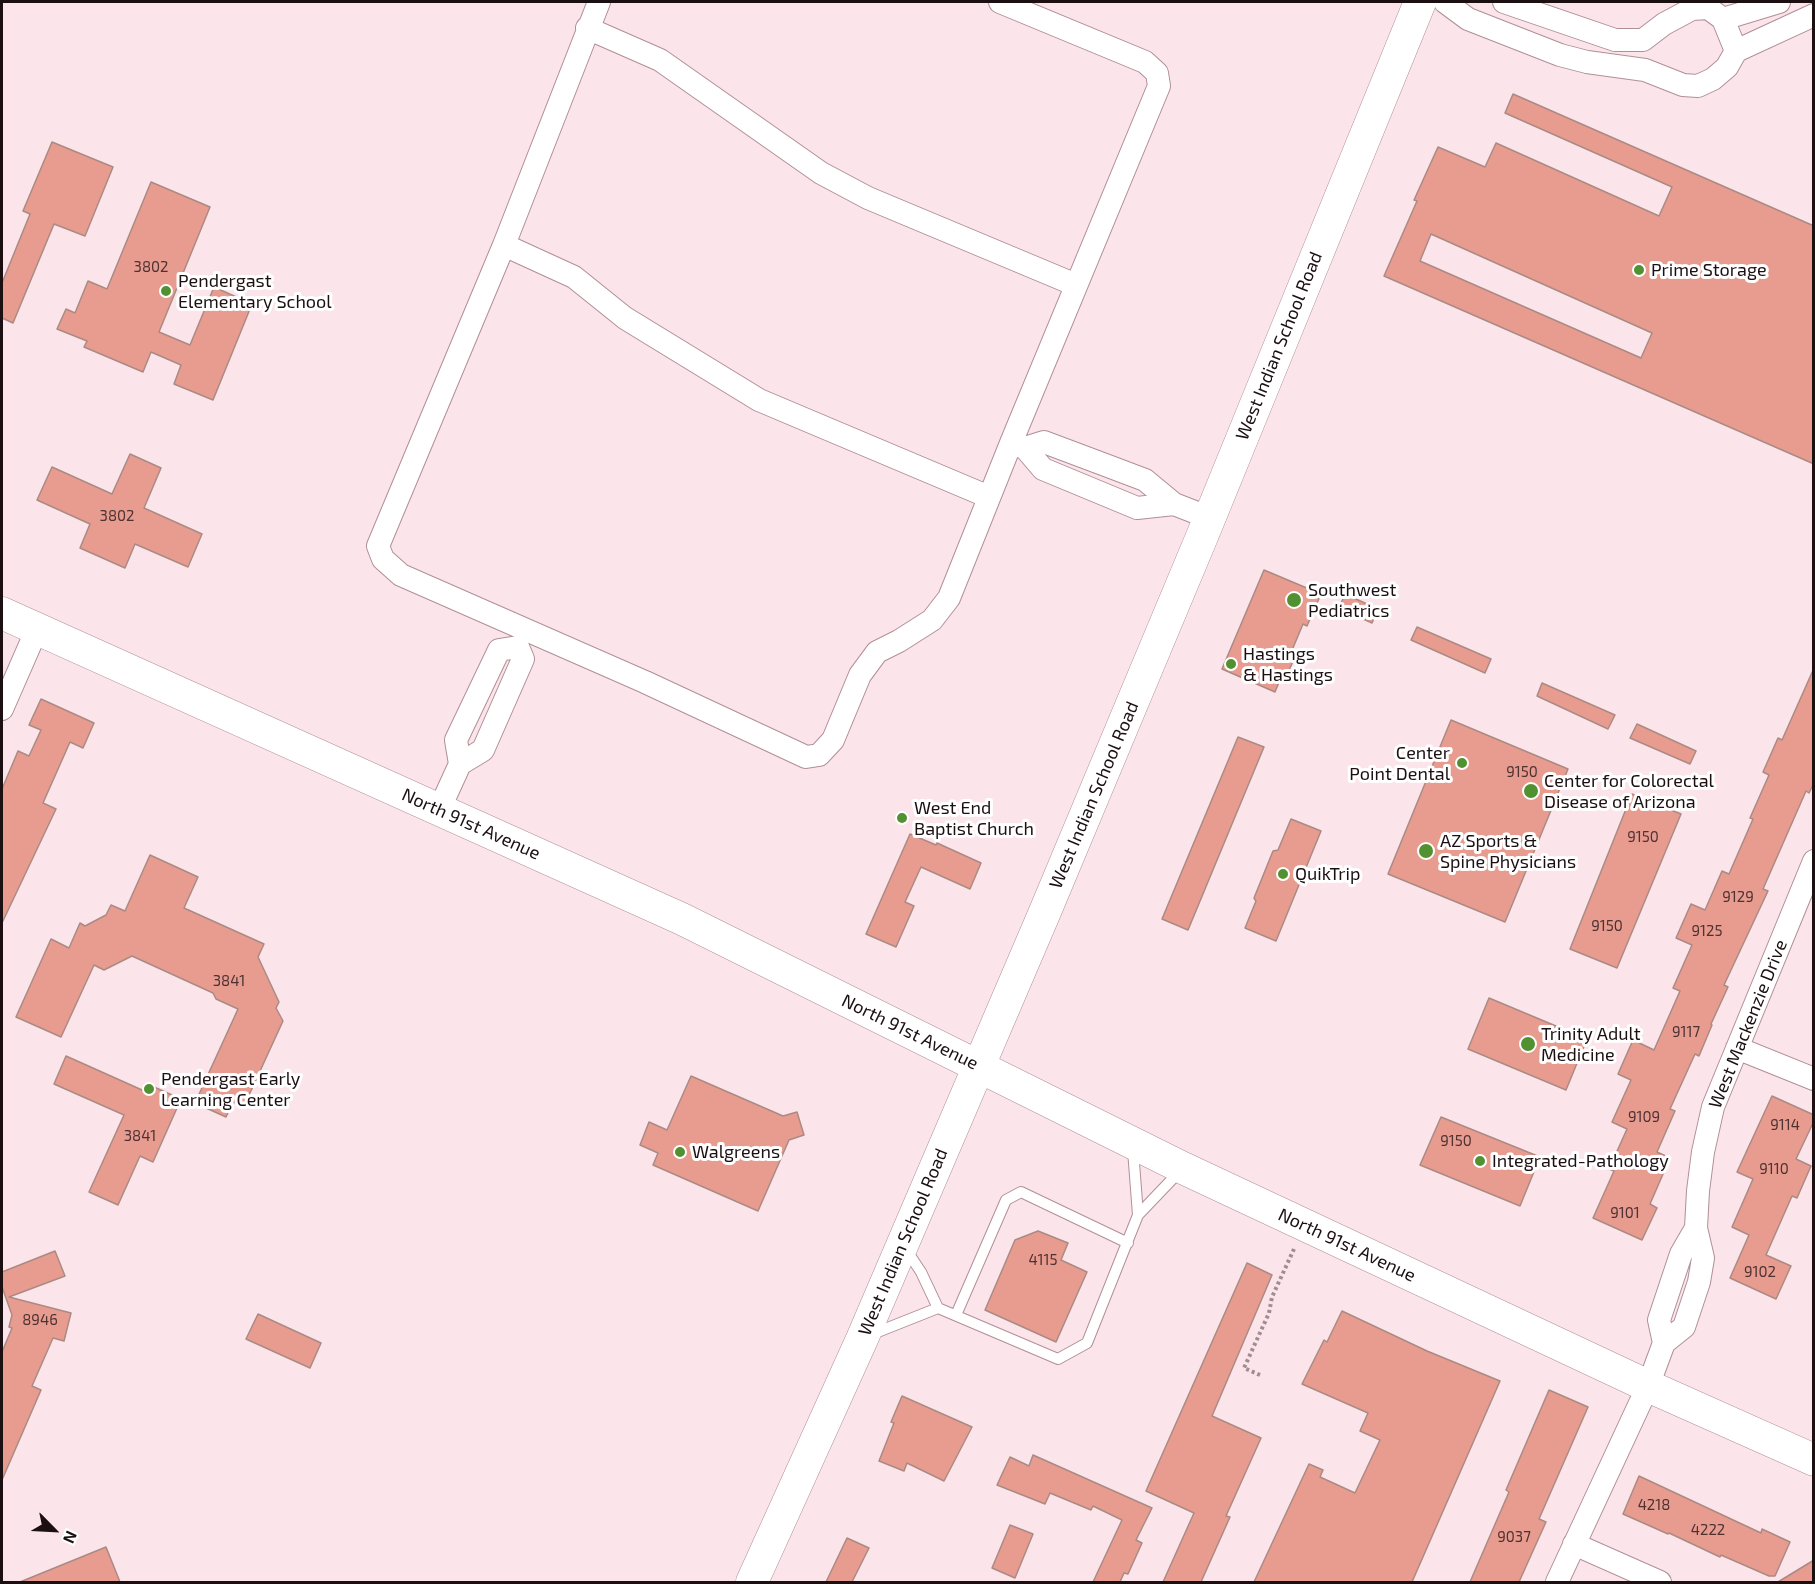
<!DOCTYPE html>
<html>
<head>
<meta charset="utf-8">
<style>
	body { margin:0 }
	#map { position:relative; width:1815px; height:1584px; overflow:hidden; background:#fbe5ea; font-family:"Exo 2",sans-serif }
	canvas { display:block }
	.frame { position:absolute; inset:0; border:3px solid #1b0f12; pointer-events:none }
	.north { position:absolute; left:24px; top:1500px; width:60px; height:60px; -webkit-text-stroke:4px #fff; paint-order:stroke; rotate:114deg; font-size:16px; font-weight:700; line-height:24px; text-align:center; color:#1b0f12 }
	.north::after { content:''; display:block; margin:auto; width:21px; height:27px; background:#1b0f12; clip-path:polygon(50% 0,100% 100%,50% 72%,0 100%) }
</style>
</head>
<body>
<div id="map">
<canvas width="1815" height="1584"></canvas>
<div class="frame"></div>
<div class="north">N</div>
</div>
<script>
const c = document.querySelector('canvas').getContext('2d');
c.lineJoin = 'round';
function fill(path, color) { c.fillStyle = color; c.fill(path, 'evenodd'); }
const poly = rows => new Path2D(rows.map(r => 'M' + r).join(''));
function stroke(path, color, width, dash) { c.strokeStyle = color; c.lineWidth = width; c.lineCap = dash ? 'butt' : 'round'; c.setLineDash(dash || []); c.stroke(path); }
function label(font, color, halo, rows, align = 'center') {
  c.font = font + ' "Exo 2",sans-serif'; c.lineWidth = 6; c.setLineDash([]); c.textBaseline = 'middle'; c.strokeStyle = halo; c.fillStyle = color; for (const [text, x, y, turn = 0] of rows) {
    c.save(); c.translate(x, y); c.rotate((+turn || 0) * Math.PI / 180); c.textAlign = isNaN(turn) ? turn : align; if (halo) c.strokeText(text, 0, 0); c.fillText(text, 0, 0); c.restore();
  }
}
const building = poly([
	[1513,94,1814,226,1814,464,1384,276,1417,201,1414,200,1438,147,1485,167,1496,143,1659,216,1672,187,1505,113,1513,94],
	[1431,234,1652,333,1641,358,1420,261,1431,234],
	[52,142,113,167,85,236,54,224,13,323,2,318,2,283,30,214,23,211,52,142],
	[151,182,210,207,159,332,190,345,214,287,252,304,213,400,174,384,181,365,151,352,143,372,84,347,87,341,57,329,66,309,75,313,88,281,107,289,151,182],
	[130,454,161,468,144,508,202,534,188,567,135,544,125,568,80,548,90,524,37,500,52,467,112,494,130,454],
	[1264,570,1321,594,1307,626,1303,624,1290,655,1295,657,1286,677,1282,675,1275,692,1222,669,1264,570],
	[1345,594,1378,609,1372,623,1339,608,1345,594],
	[1417,627,1491,659,1485,673,1411,640,1417,627],
	[1814,668,1814,783,1809,793,1806,791,1763,889,1768,891,1724,985,1728,987,1711,1024,1712,1025,1699,1056,1695,1054,1670,1109,1675,1111,1657,1152,1670,1158,1650,1204,1657,1208,1642,1240,1593,1218,1614,1171,1609,1169,1627,1129,1612,1122,1631,1080,1618,1074,1633,1040,1654,1050,1680,991,1673,988,1692,945,1676,938,1691,904,1705,910,1722,871,1729,874,1753,819,1750,818,1769,775,1763,772,1778,738,1782,740,1814,668],
	[1542,683,1615,715,1608,729,1537,696,1542,683],
	[41,699,94,723,83,748,70,742,43,803,56,809,2,923,2,789,18,751,29,756,41,730,29,725,41,699],
	[1451,720,1568,769,1505,922,1388,874,1451,720],
	[1637,724,1696,751,1690,764,1630,738,1637,724],
	[1238,737,1264,747,1188,930,1162,919,1238,737],
	[1632,794,1681,814,1617,968,1570,949,1632,794],
	[1291,819,1321,831,1276,941,1245,928,1256,901,1254,898,1273,851,1278,850,1291,819],
	[910,834,936,845,937,843,981,863,970,889,921,867,905,902,914,906,896,947,866,934,910,834],
	[150,855,198,877,184,908,264,944,258,957,279,1002,276,1008,283,1021,244,1106,233,1102,226,1117,195,1103,238,1009,216,999,213,993,132,956,104,970,94,965,61,1037,16,1017,51,939,69,948,80,923,85,926,106,915,111,905,125,911,150,855],
	[1489,998,1587,1039,1566,1090,1468,1049,1489,998],
	[66,1056,151,1094,154,1087,181,1099,153,1162,140,1156,118,1205,89,1192,124,1115,54,1084,66,1056],
	[691,1076,783,1116,797,1112,804,1135,789,1140,758,1211,653,1165,658,1153,640,1145,649,1122,667,1130,691,1076],
	[1772,1096,1814,1115,1814,1121,1796,1159,1811,1166,1797,1198,1792,1196,1766,1255,1791,1266,1776,1299,1730,1278,1749,1235,1732,1227,1753,1179,1737,1172,1772,1096],
	[1441,1117,1540,1157,1520,1206,1420,1165,1441,1117],
	[1038,1231,1068,1243,1061,1260,1087,1272,1056,1342,985,1310,1015,1240,1038,1231],
	[55,1251,65,1276,9,1297,71,1313,64,1341,53,1338,32,1386,41,1390,2,1480,2,1352,12,1328,9,1327,12,1315,2,1287,2,1272,55,1251],
	[1247,1263,1272,1275,1212,1416,1261,1438,1226,1516,1230,1517,1201,1582,1163,1582,1194,1513,1146,1491,1247,1263],
	[1342,1311,1427,1351,1500,1381,1412,1582,1254,1582,1309,1464,1323,1470,1320,1477,1355,1493,1380,1440,1360,1431,1368,1413,1302,1384,1324,1340,1327,1342,1342,1311],
	[258,1314,321,1343,310,1368,246,1339,258,1314],
	[1549,1390,1588,1407,1539,1519,1546,1522,1519,1582,1470,1582,1509,1492,1506,1490,1549,1390],
	[902,1396,972,1427,944,1481,907,1463,904,1471,879,1461,894,1423,891,1422,902,1396],
	[1033,1455,1152,1508,1136,1540,1142,1543,1128,1574,1124,1573,1120,1582,1093,1582,1122,1520,1093,1506,1091,1510,1050,1493,1045,1504,997,1485,1010,1457,1029,1466,1033,1455],
	[1639,1476,1761,1533,1762,1529,1790,1542,1775,1576,1769,1576,1721,1555,1720,1557,1669,1533,1668,1534,1623,1514,1639,1476],
	[1010,1525,1033,1534,1015,1578,992,1568,1010,1525],
	[847,1538,869,1548,852,1582,826,1582,847,1538],
	[106,1547,120,1582,20,1582,106,1547],
	[1814,1560,1814,1582,1778,1582,1814,1560]
]);
const path = poly([
	[1260,1375,1244,1368,1269,1313,1272,1297,1294,1249]
]);
const service = poly([
	[1133,1150,1138,1215],
	[905,1248,921,1272,938,1308],
	[956,1315,1006,1200,1021,1192,1128,1243],
	[870,1335,938,1308,1058,1359,1087,1343,1138,1215,1180,1171]
]);
const minor = poly([
	[599,2,504,245,378,546,383,559,401,575,645,682,806,757,819,755,833,740,860,675,877,652,899,641,932,620,949,598,1011,443,1159,86,1157,73,1145,62,1000,2],
	[1445,2,1468,19,1560,55,1587,62,1645,70,1683,85,1698,86,1713,79,1727,67,1736,51,1814,15],
	[1504,2,1615,40,1643,40,1664,24,1692,9,1708,8,1723,19,1736,51],
	[1723,19,1779,2],
	[587,28,660,60,821,173,868,198,1076,285],
	[504,245,574,277,625,318,759,400,989,497],
	[1013,444,1025,448,1043,469,1137,508,1174,504],
	[1025,448,1044,442,1100,463,1145,480,1174,504,1210,518],
	[2,709,37,629],
	[460,764,483,750,523,659,518,647],
	[439,810,460,764,456,740,499,650,518,647],
	[1737,1048,1814,1079],
	[1664,1343,1659,1320,1681,1254,1696,1228],
	[1574,1544,1660,1582],
	[1557,1582,1648,1386,1664,1343,1684,1327,1699,1282,1703,1258,1696,1228,1698,1191,1703,1152,1713,1107,1814,861]
]);
const secondary = poly([
	[2,613,682,919,1183,1168,1648,1386,1814,1460],
	[752,1582,862,1339,1044,914,1203,534,1420,2]
]);
const markers = [
	[1639,270,6,"#529132"],
	[166,291,6,"#529132"],
	[1294,600,8,"#529132"],
	[1231,664,6,"#529132"],
	[1462,763,6,"#529132"],
	[1531,791,8,"#529132"],
	[902,818,6,"#529132"],
	[1426,851,8,"#529132"],
	[1283,874,6,"#529132"],
	[1528,1044,8,"#529132"],
	[149,1089,6,"#529132"],
	[680,1152,6,"#529132"],
	[1480,1161,6,"#529132"]
];
const numberNames = [
	["3802",151,267],
	["3802",117,516],
	["9150",1522,772],
	["9150",1643,837],
	["9129",1738,897],
	["9150",1607,926],
	["9125",1707,931],
	["3841",229,981],
	["9117",1686,1032],
	["9109",1644,1117],
	["9114",1785,1125],
	["3841",140,1136],
	["9150",1456,1141],
	["9110",1774,1169],
	["9101",1625,1213],
	["4115",1043,1260],
	["9102",1760,1272],
	["8946",40,1320],
	["4218",1654,1505],
	["4222",1708,1530],
	["9037",1514,1537]
];
const poiNames = [
	["Prime Storage",1651,270],
	["Pendergast",178,281],
	["Elementary School",178,302],
	["Southwest",1308,590],
	["Pediatrics",1308,611],
	["Hastings",1243,654],
	["& Hastings",1243,675],
	["Center",1450,753,"right"],
	["Point Dental",1450,774,"right"],
	["Center for Colorectal",1544,781],
	["Disease of Arizona",1544,802],
	["West End",914,808],
	["Baptist Church",914,829],
	["AZ Sports &",1440,841],
	["Spine Physicians",1440,862],
	["QuikTrip",1295,874],
	["Trinity Adult",1541,1034],
	["Medicine",1541,1055],
	["Pendergast Early",161,1079],
	["Learning Center",161,1100],
	["Walgreens",692,1152],
	["Integrated-Pathology",1492,1161]
];
const streetNames = [
	["West Indian School Road",1279,346,-68],
	["West Indian School Road",1094,795,-67],
	["North 91st Avenue",471,824,24],
	["West Mackenzie Drive",1748,1024,-68],
	["North 91st Avenue",910,1032,26],
	["West Indian School Road",903,1242,-67],
	["North 91st Avenue",1347,1245,25]
];
fill(building, '#e89c90');
stroke(building, '#ab8a84', 1.5);
stroke(service, '#b18f97', 12);
stroke(minor, '#b18f97', 24);
stroke(secondary, '#b18f97', 33);
stroke(path, '#9f8d91', 4, [3, 3]);
stroke(service, '#fff', 10);
stroke(minor, '#fff', 22);
stroke(secondary, '#fff', 32);
for (const [x, y, r, color] of markers) { const dot = new Path2D(); dot.arc(x, y, r, 0, 2 * Math.PI); c.fillStyle = color; c.fill(dot); stroke(dot, '#fff', 2); }
label('15px', '#4e3232', null, numberNames);
label('18px', '#1b0f12', '#fff', poiNames, 'left');
label('18px', '#1b0f12', '#fff', streetNames);
</script>
</body>
</html>
